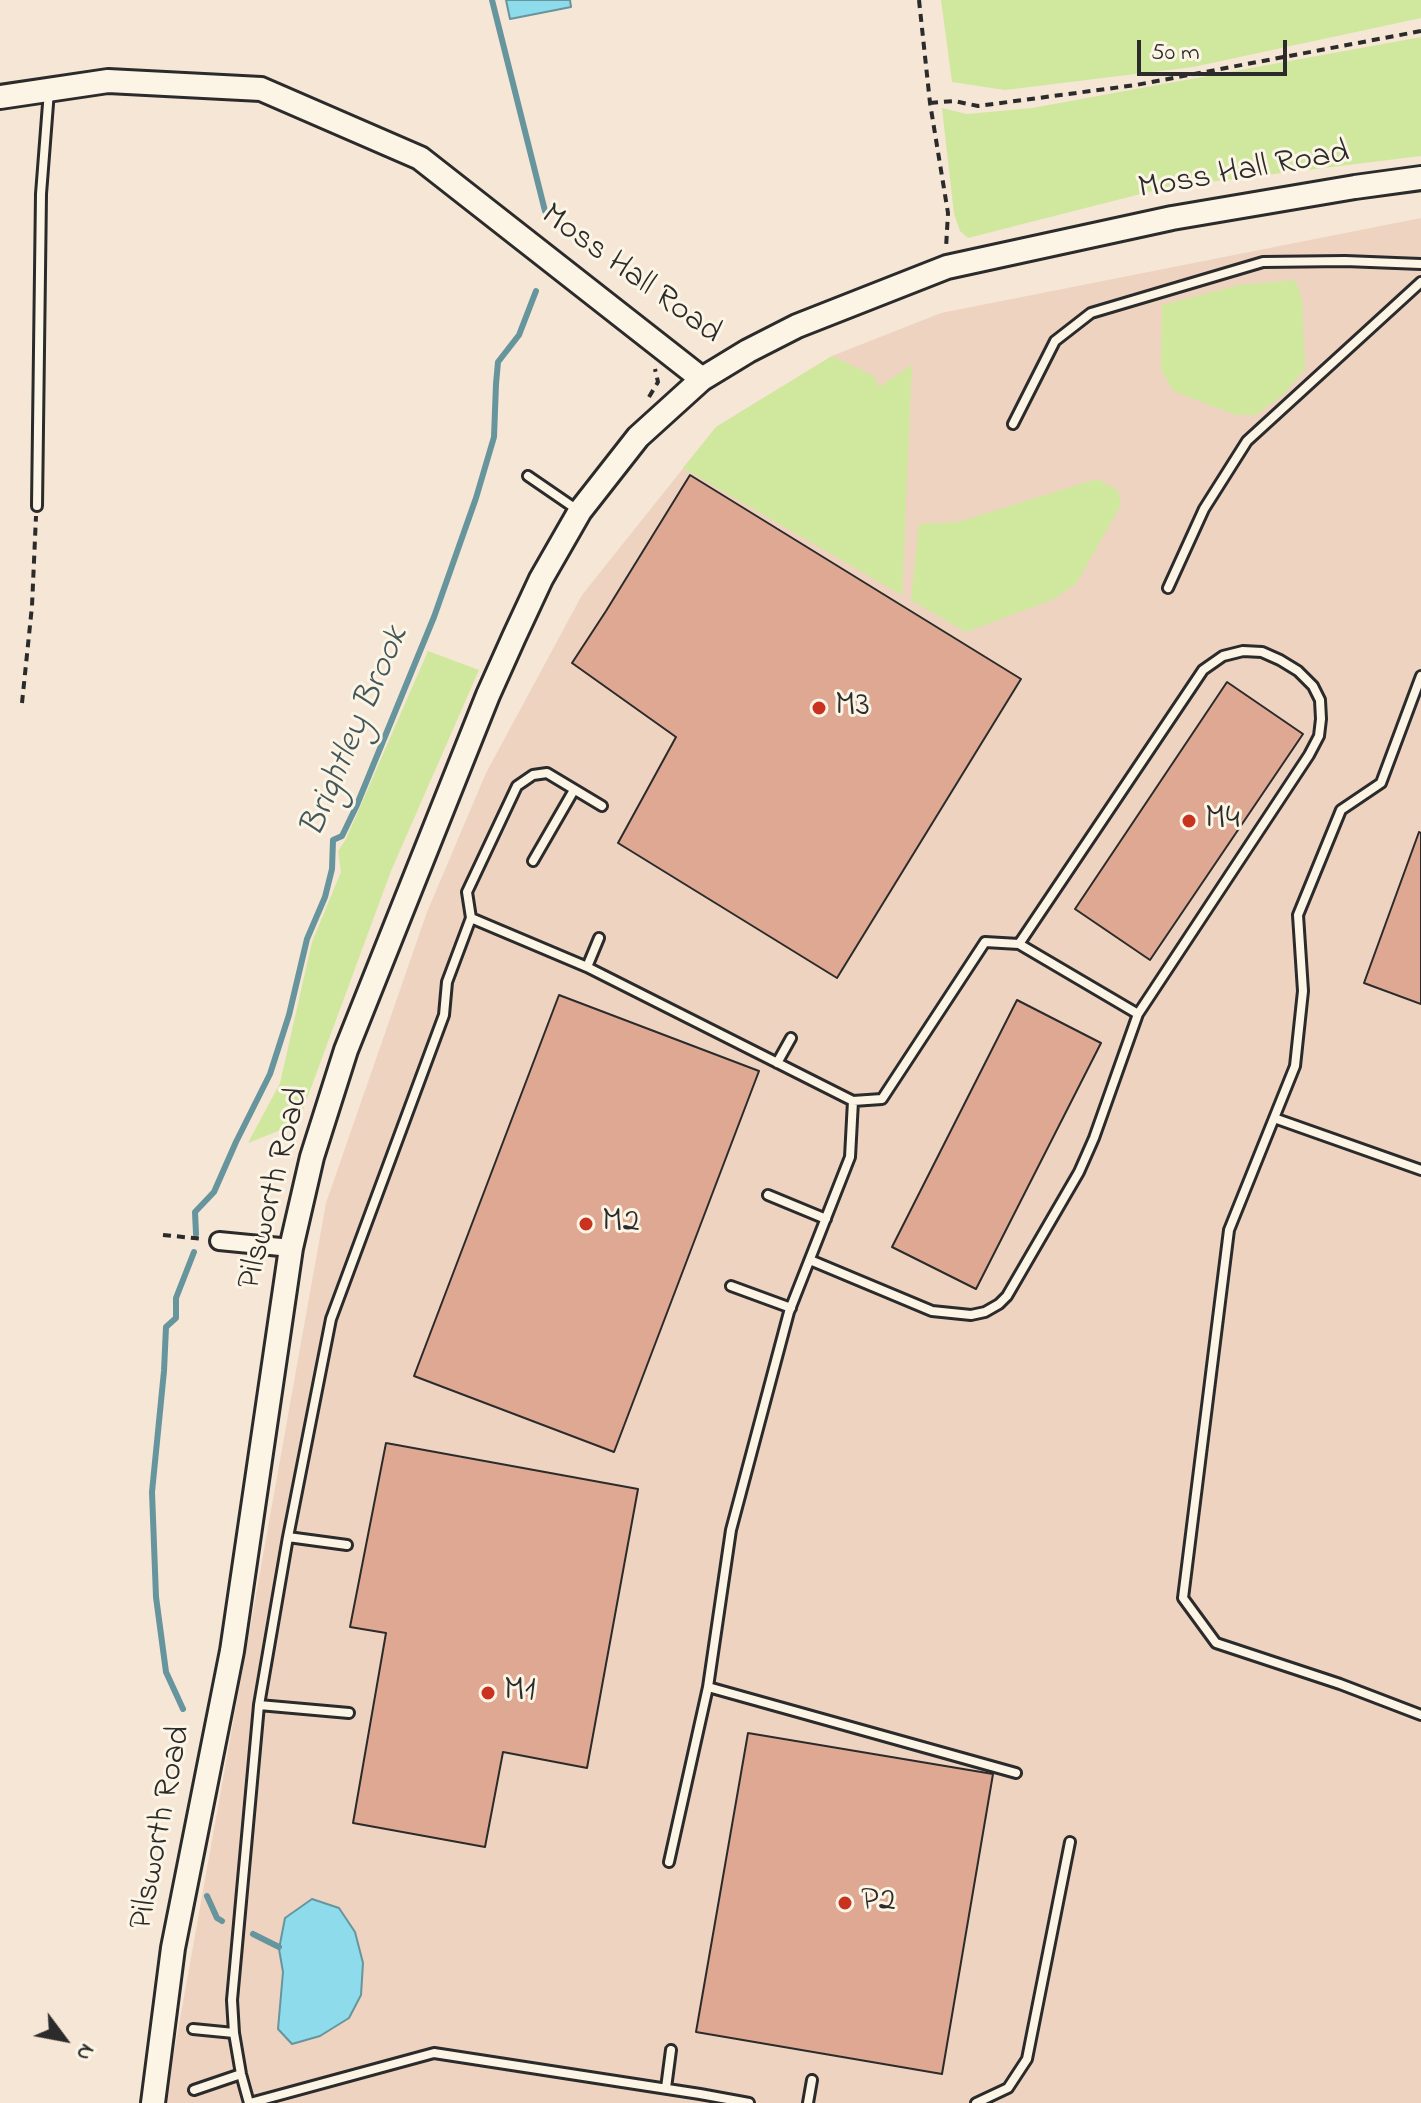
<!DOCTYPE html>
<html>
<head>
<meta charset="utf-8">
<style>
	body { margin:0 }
	#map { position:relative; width:1421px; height:2103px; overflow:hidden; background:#f6e6d5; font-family:"Indie Flower",sans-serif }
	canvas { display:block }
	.north { position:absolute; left:24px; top:1999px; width:80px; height:80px; -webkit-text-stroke:6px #fcf5e5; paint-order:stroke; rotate:122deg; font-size:22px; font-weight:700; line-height:32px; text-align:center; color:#2b2b2b }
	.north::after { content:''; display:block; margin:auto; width:28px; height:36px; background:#2b2b2b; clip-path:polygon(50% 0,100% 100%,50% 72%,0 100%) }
	.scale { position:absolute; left:1137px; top:40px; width:150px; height:36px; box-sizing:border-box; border:4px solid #2b2b2b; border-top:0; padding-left:10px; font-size:24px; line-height:28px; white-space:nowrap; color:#2b2b2b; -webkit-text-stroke:6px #fcf5e5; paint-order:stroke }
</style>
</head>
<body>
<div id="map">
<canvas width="1421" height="2103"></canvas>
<div class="north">N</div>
<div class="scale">50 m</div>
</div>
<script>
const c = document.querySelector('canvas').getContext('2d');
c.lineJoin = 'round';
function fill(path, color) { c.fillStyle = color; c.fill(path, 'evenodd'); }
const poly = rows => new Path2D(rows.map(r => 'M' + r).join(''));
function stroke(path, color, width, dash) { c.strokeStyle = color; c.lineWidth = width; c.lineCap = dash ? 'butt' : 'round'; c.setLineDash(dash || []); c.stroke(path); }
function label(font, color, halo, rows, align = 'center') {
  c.font = font + ' "Indie Flower",sans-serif'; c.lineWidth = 6; c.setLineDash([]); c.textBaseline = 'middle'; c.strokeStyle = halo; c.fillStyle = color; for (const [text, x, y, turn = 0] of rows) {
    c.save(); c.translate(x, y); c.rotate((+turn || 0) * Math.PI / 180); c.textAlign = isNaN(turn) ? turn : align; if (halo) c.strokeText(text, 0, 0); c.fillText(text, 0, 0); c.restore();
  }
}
const built = poly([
	[1421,218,1421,2103,165,2103,326,1203,427,912,486,773,582,595,716,427,832,356,941,313]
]);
const green = poly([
	[941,0,1421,0,1421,18,1193,67,1005,90,952,82],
	[1421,37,1421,156,1168,187,968,238,960,231,954,214,942,108,967,114,1032,108],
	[1295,280,1302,298,1305,369,1282,396,1255,415,1236,415,1173,391,1161,369,1162,305,1239,285],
	[832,356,874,376,879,387,912,365,902,595,683,468,716,427],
	[1097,479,1118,490,1121,505,1076,584,1052,600,966,632,911,600,919,524,958,522],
	[428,651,479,670,391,871,298,1123,248,1143,280,1083,312,942,341,872,338,851,346,839]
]);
const water = poly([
	[506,0,570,0,571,7,510,19,506,0],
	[312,1899,339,1908,355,1932,363,1963,361,1995,349,2018,320,2036,292,2044,278,2029,283,1972,279,1949,285,1918,312,1899]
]);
const stream = poly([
	[492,0,545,211],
	[196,1234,195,1212,214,1192,236,1142,270,1074,289,1015,307,939,325,897,332,869,333,840,342,836,356,807,434,617,476,498,494,437,496,384,498,362,519,335,536,291],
	[183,1709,166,1672,156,1597,152,1492,164,1371,166,1327,176,1318,176,1298,194,1252],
	[207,1896,217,1918,222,1921],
	[253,1934,279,1947]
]);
const building = poly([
	[690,475,1021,679,837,978,618,843,676,737,572,663,606,611,690,475],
	[1227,682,1303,734,1150,960,1075,909,1227,682],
	[1419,832,1421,833,1421,1004,1364,983,1419,832],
	[559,995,759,1071,614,1452,414,1376,559,995],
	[1017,1000,1101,1043,976,1289,892,1247,1017,1000],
	[386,1443,638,1489,587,1768,503,1752,485,1847,353,1823,386,1633,350,1627,386,1443],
	[748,1733,993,1774,942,2074,696,2032,748,1733]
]);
const path = poly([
	[919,0,930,103,948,213,946,248],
	[930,103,954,101,978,106,1136,85,1421,31],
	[649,397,658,382,655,369],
	[22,703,32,606,36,516],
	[163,1235,204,1239]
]);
const service = poly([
	[1013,424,1055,341,1091,313,1263,262,1345,261,1421,264],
	[528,476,579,511],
	[37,506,41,194,49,91],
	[1168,588,1204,509,1247,441,1421,282],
	[1421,676,1381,783,1341,810,1298,915,1303,991,1295,1066,1229,1230,1183,1598,1216,1643,1340,1684,1421,1715],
	[533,861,574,790],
	[471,918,467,892,517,786,533,775,547,773,602,806],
	[587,967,599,938],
	[777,1063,791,1038],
	[1274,1118,1421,1170],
	[768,1195,826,1219],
	[810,1260,932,1311,971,1315,985,1312,999,1304,1007,1296,1079,1172,1094,1138,1138,1014,1309,755,1319,736,1321,719,1320,700,1313,686,1298,671,1280,660,1262,652,1243,651,1223,656,1203,670,1019,944],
	[731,1286,791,1308],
	[288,1537,347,1545],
	[708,1687,1016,1773],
	[259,1705,349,1713],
	[669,1862,708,1687,731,1530,789,1312,850,1157,853,1101],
	[193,2029,234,2033],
	[666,2088,671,2050],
	[194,2090,241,2074],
	[249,2103,241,2074,234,2033,232,2000,259,1705,288,1537,331,1319,444,1015,447,982,471,918,587,967,853,1101,882,1099,985,942,1019,944,1138,1014],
	[250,2103,434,2053,700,2094,749,2103],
	[808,2103,812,2080],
	[976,2103,1008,2088,1027,2059,1070,1842]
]);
const minor = poly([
	[219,1241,291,1248]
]);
const tertiary = poly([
	[0,97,108,81,261,89,420,158,702,379],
	[153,2103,173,1948,232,1651,291,1248,312,1157,346,1050,488,695,514,637,541,579,580,511,638,437,702,379,748,351,797,326,947,267,1172,218,1355,187,1421,178]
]);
const markers = [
	[819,708,8,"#c8321e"],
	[1189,821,8,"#c8321e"],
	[586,1224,8,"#c8321e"],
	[488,1693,8,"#c8321e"],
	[845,1903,8,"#c8321e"]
];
const streetNames = [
	["Moss Hall Road",1244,173,-10],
	["Moss Hall Road",630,276,36],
	["Pilsworth Road",276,1189,-76],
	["Pilsworth Road",163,1828,-79]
];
const poiNames = [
	["M3",835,708],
	["M4",1205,821],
	["M2",602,1224],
	["M1",504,1693],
	["P2",861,1903]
];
const waterNames = [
	["Brightley Brook",357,733,-67]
];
fill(built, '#efd3c1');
fill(green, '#cfe89e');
fill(water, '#8edceb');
stroke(water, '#66959e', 2);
stroke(stream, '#66959e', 6);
fill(building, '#dea893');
stroke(building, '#2b2b2b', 2);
stroke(service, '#2b2b2b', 14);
stroke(minor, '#2b2b2b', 22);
stroke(tertiary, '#2b2b2b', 28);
stroke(path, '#2b2b2b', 4, [8, 6]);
stroke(service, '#fcf5e5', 8);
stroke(minor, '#fcf5e5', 16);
stroke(tertiary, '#fcf5e5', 22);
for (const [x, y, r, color] of markers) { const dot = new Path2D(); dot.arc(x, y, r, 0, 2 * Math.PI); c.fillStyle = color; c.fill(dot); stroke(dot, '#fcf5e5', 3); }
label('34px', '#2b2b2b', '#fcf5e5', streetNames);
label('34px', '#2b2b2b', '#fcf5e5', poiNames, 'left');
label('italic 36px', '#44575b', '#fcf5e5', waterNames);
</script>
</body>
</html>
